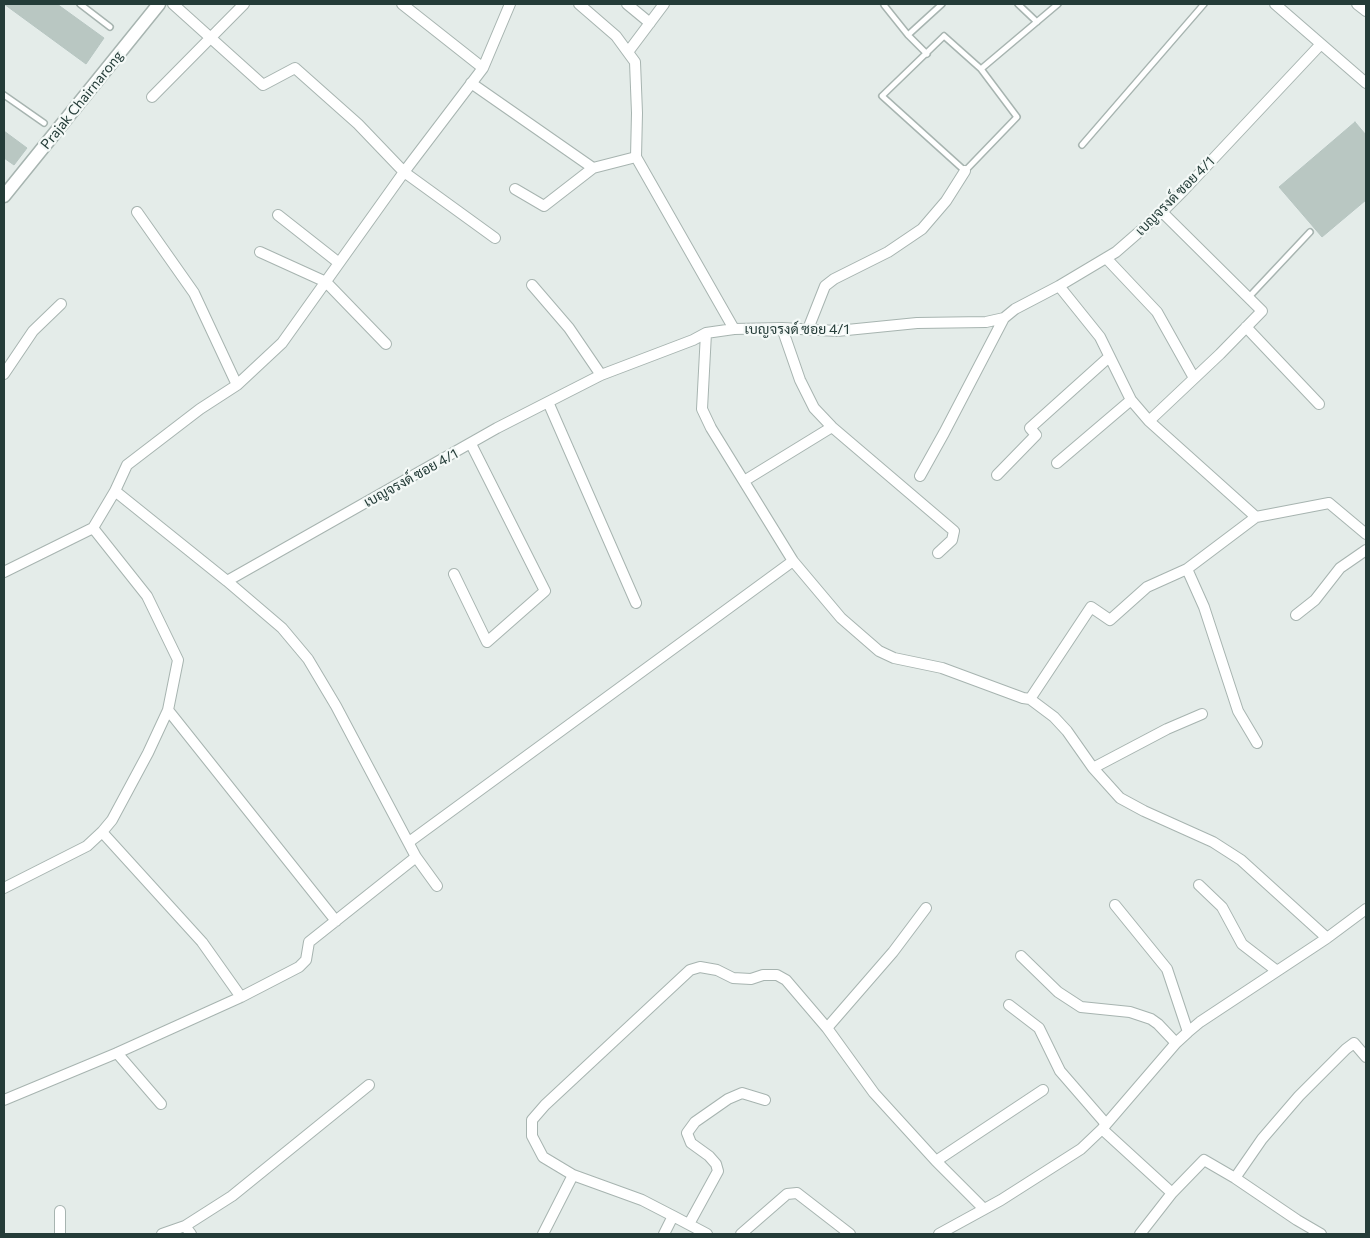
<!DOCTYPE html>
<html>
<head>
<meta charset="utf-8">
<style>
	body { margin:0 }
	#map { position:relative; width:1370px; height:1238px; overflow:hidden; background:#e4ece9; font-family:Commissioner,sans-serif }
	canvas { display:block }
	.frame { position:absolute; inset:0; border:5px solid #243c38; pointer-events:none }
</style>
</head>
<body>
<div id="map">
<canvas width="1370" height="1238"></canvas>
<div class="frame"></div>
</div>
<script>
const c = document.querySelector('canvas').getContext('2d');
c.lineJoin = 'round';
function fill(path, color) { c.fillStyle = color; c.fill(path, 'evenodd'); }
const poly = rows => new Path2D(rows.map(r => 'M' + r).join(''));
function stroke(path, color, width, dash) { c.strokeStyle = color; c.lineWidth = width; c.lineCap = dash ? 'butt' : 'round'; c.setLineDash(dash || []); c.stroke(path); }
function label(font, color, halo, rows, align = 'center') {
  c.font = font + ' Commissioner,Sarabun,sans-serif'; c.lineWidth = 4.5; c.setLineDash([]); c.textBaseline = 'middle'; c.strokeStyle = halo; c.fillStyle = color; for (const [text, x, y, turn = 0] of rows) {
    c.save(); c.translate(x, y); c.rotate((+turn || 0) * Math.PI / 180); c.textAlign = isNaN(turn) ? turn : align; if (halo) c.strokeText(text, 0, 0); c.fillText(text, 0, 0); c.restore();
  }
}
const building = poly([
	[4,4,57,4,104,38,86,64,4,4],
	[1355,122,1366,135,1366,200,1322,237,1279,187,1355,122],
	[4,131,27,148,14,165,4,158,4,131]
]);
const service = poly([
	[80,4,110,27],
	[1018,4,1037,22],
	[884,5,908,35,927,54],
	[908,35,942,4],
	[944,36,981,69,1017,117,965,171,882,96,944,36],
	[981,69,1058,4],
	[4,95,44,123],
	[1082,145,1204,4],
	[1248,298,1310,232]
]);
const minor = poly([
	[173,4,263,85,295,68,358,124,404,172,495,238],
	[402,4,483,68],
	[579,4,616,36,635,62,637,113,636,157,734,329],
	[627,4,650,23],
	[1275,4,1366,83],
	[1357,4,1366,11],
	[628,52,664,4],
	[471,83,593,168],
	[152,97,244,4],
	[515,189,544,206,593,168,636,157],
	[137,212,194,293,237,385],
	[278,215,339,263],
	[260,252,326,282,386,344],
	[1106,258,1157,312,1194,378],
	[532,285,569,328,601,375],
	[1059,286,1100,337,1131,400,1149,421,1256,517,1329,503,1366,534],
	[1246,327,1319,404],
	[782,328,800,380,814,408,832,427,954,531,952,540,938,553],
	[808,329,825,286,834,279,888,252,922,229,946,201,965,171],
	[706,333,702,409,711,428,793,561,841,618,879,651,894,658,942,668,1023,698,1030,699,1054,717,1067,731,1093,768,1120,798,1144,811,1213,842,1241,860,1327,938],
	[4,374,33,331,61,304],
	[548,402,636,603],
	[1149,421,1220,354,1262,311,1162,212],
	[1057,463,1131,400],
	[997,475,1036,435,1030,428,1109,357],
	[920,476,944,433,1004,318],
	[744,481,832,427],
	[115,491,227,581,282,628,308,659,336,706,416,857,437,886],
	[1187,569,1204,607,1238,711,1257,743],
	[4,572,93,528,115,491,127,465,200,409,237,385,282,343,404,172,483,68,510,4],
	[454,574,487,642,545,591,471,444],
	[227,581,497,428,548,402,601,375,693,340,706,333,734,329,782,328,837,331,917,323,986,322,1004,318,1015,309,1059,286,1116,252,1162,212,1183,191,1321,44],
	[1296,615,1315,600,1340,568,1366,550],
	[1030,699,1091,607,1110,620,1147,587,1187,569,1256,517],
	[168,710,336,921],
	[1093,768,1167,729,1202,714],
	[102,832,202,942,241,997],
	[409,842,793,561],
	[1199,885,1222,907,1242,944,1277,971],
	[4,888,87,846,102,832,112,820,148,753,168,710,178,660,147,596,93,528],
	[1115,905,1167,969,1188,1032],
	[1021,956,1058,992,1081,1007,1130,1012,1151,1019,1158,1024,1176,1043],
	[1009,1005,1039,1028,1060,1071,1106,1124],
	[827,1028,893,952,926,908],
	[117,1053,161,1104],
	[4,1100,117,1053,241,997,299,967,306,960,309,942,416,857],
	[1102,1129,1172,1193],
	[936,1161,1043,1090],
	[1235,1178,1262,1139,1299,1096,1346,1049,1354,1043,1366,1057],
	[673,1216,642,1200,573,1175,543,1157,532,1136,532,1120,545,1105,690,970,700,967,717,970,733,978,751,979,763,975,777,975,786,980,827,1028,874,1093,936,1161,984,1209],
	[689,1224,718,1171,716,1164,709,1156,691,1143,687,1133,695,1122,728,1099,742,1093,765,1100],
	[185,1226,191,1234],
	[60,1234,60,1211],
	[162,1234,185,1226,232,1196,369,1085],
	[543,1234,573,1175],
	[664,1234,673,1216,707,1234],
	[741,1234,787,1194,797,1193,850,1234],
	[939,1234,1001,1200,1081,1149,1102,1129,1176,1043,1188,1032,1200,1022,1327,938,1366,909],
	[1140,1234,1172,1193,1204,1160,1235,1178,1297,1220,1321,1234]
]);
const tertiary = poly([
	[4,196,159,4]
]);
const streetNames = [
	["Prajak Chairnarong",82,100,-51],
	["เบญจรงด์ ซอย 4/1",1175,196,-45],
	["เบญจรงด์ ซอย 4/1",797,329],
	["เบญจรงด์ ซอย 4/1",411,478,-29]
];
fill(building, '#b9c7c2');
stroke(building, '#b6c5c1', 1);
stroke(service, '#a7b4b0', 8);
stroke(minor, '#a7b4b0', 12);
stroke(tertiary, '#a7b4b0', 15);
stroke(service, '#fff', 5);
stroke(minor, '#fff', 10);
stroke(tertiary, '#fff', 12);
label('14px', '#243c38', '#f4f9f7', streetNames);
</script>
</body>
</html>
